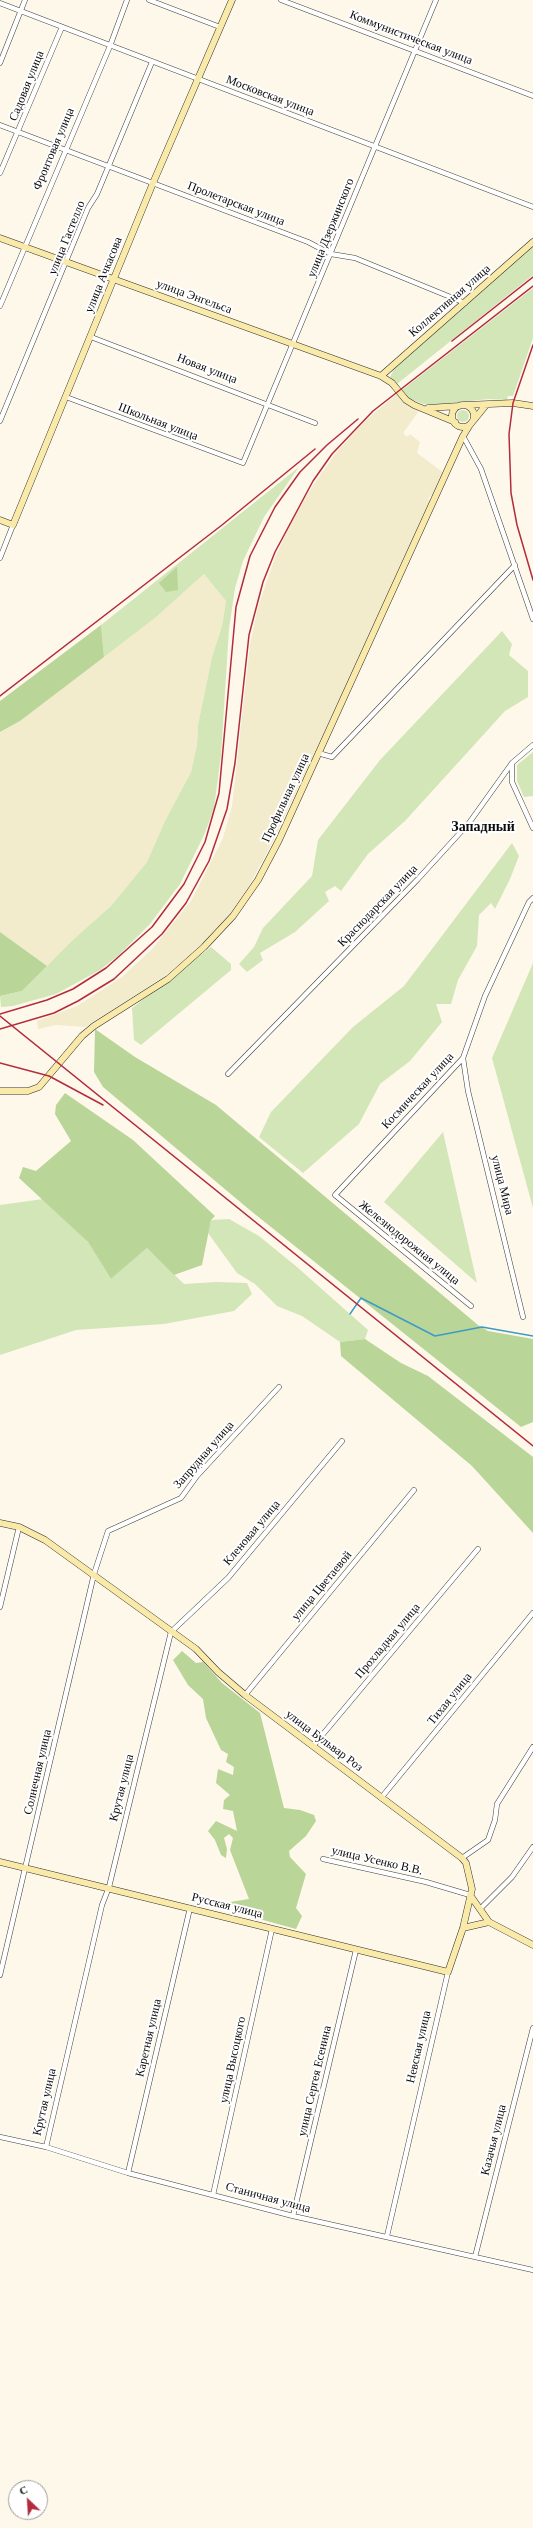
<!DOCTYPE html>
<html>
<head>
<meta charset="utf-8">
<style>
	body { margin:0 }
	#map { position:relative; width:533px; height:2528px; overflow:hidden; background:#fef8ea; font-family:"Times New Roman",serif }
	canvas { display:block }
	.north { position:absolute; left:8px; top:2480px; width:40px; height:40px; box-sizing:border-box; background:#fff; border:1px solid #9d9d9d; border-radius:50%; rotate:335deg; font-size:11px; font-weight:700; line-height:16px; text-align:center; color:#0b0b0b }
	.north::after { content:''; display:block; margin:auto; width:14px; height:18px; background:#b32c3e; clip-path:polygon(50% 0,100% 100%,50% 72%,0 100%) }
</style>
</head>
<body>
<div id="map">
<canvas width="533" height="2528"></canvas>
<div class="north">С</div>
</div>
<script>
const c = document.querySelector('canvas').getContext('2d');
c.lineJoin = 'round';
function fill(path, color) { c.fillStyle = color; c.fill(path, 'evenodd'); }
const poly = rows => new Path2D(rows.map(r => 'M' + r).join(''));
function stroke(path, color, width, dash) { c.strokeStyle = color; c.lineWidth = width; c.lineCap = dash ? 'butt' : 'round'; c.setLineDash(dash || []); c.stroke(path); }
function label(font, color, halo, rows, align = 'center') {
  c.font = font + ' "Times New Roman",serif'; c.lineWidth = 4; c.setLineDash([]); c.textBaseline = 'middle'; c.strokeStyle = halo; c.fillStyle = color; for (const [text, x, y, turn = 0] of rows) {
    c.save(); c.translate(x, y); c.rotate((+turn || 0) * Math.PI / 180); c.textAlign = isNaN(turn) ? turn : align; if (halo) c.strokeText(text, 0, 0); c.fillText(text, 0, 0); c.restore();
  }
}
const farmland = poly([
	[397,394,408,406,419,411,403,433,407,437,410,434,420,442,417,453,444,473,434,495,431,495,428,499,431,502,350,678,270,847,249,886,232,911,203,943,165,976,85,1027,56,1025,38,1029,37,1021,77,1006,122,977,152,949,191,901,223,838,232,806,250,645,258,607,275,558,291,522,312,487,335,454,366,420],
	[204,574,226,601,222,626,212,657,198,725,197,745,191,772,165,821,147,862,111,906,47,966,0,932,0,732,20,721,155,618]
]);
const green = poly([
	[533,246,533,275,397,384,390,377,394,369],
	[533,288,533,338,513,396,508,396,507,400,489,399,441,404,423,404,408,398,402,390],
	'457 416a6 6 0 1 1 12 0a6 6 0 1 1-12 0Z',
	[299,467,264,517,243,561,235,588,229,629,221,755,214,808,205,833,180,884,150,924,119,955,100,970,56,994,13,1006,1,1007,0,996,22,991,73,940,111,906,147,862,165,821,191,772,197,745,198,725,212,657,222,626,226,601,204,574,155,618,104,657,101,625],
	[502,631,512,644,509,655,528,671,528,697,505,711,405,821,368,854,341,891,335,886,325,892,329,901,295,932,260,953,263,960,247,972,239,964,254,947,263,928,312,876,318,840,380,760],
	[533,752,533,796,524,797,517,781,517,765],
	[512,843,519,856,510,879,495,909,491,903,479,915,477,946,458,980,451,1004,436,1004,442,1022,410,1061,380,1084,359,1124,303,1173,259,1137,271,1112,353,1027,404,986],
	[211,947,231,964,231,970,141,1045,134,1040,132,1008],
	[533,963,533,1208,492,1058],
	[443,1132,477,1283,384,1202],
	[43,1199,88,1242,111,1279,147,1248,184,1284,217,1282,247,1283,252,1294,234,1311,164,1324,76,1330,0,1355,0,1205],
	[229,1219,259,1236,297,1267,368,1330,365,1339,340,1342,302,1316,277,1306,255,1284,237,1273,208,1233,211,1220]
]);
const forest = poly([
	[177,567,178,590,166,592,159,583],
	[101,625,104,657,20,721,0,732,0,701],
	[0,932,47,966,22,991,0,996],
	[95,1029,135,1057,216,1105,478,1325,488,1331,533,1339,533,1422,521,1427,251,1211,103,1087,94,1072],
	[65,1093,133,1140,215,1216,211,1220,202,1265,174,1275,147,1248,111,1279,88,1242,19,1178,23,1167,36,1171,71,1141,55,1114,56,1105],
	[365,1339,401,1363,428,1376,533,1457,533,1533,472,1466,341,1356,340,1342],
	[182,1651,196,1663,203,1662,222,1683,260,1713,284,1808,300,1810,314,1815,316,1821,306,1836,289,1851,290,1857,306,1874,296,1908,302,1916,296,1929,256,1918,249,1912,238,1913,230,1902,249,1899,230,1850,233,1838,229,1834,224,1838,227,1849,226,1858,221,1855,215,1840,208,1831,216,1821,237,1831,233,1811,223,1809,224,1800,230,1795,216,1783,218,1769,233,1775,234,1767,226,1762,228,1754,221,1750,206,1718,203,1699,188,1685,173,1660]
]);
const stream = poly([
	[350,1314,361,1298,435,1336,482,1327,533,1336]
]);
const street = poly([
	[149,0,220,27],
	[281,0,533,96],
	[0,3,533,207],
	[0,63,25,0],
	[0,125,308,242,331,254,355,258,465,303],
	[0,173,62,27],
	[0,306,110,46,127,0],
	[91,337,315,423],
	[66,397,243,463,436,0],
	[0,421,88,208,97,194,152,62],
	[463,436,481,469,533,619],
	[0,558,13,525],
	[318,753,332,757,515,565],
	[512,763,512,782,533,828],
	[463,1058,468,1091,523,1317],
	[228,1074,418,879,469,823,512,763,533,745],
	[471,1306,335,1195,463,1058,485,996,529,902,533,898],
	[0,1607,19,1527],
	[245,1695,414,1490],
	[313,1746,478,1549],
	[381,1798,533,1613],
	[462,1858,488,1840,495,1820,497,1804,533,1747],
	[323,1859,426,1882,470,1895],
	[480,1909,512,1877,533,1847],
	[0,1975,94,1574,108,1531,181,1498,197,1476,279,1387],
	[0,2137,46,2147,128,2173,293,2216,533,2270],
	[46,2147,102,1905,109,1887,171,1632,228,1578,342,1441],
	[128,2173,190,1908],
	[213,2195,272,1929],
	[293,2216,356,1950],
	[387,2236,448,1972],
	[475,2257,533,2028]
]);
const secondary = poly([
	[0,238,381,376,392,383,406,400,414,405,455,422],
	[381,376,533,242],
	[465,405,513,403,533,406],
	'452 416a11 11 0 1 1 22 0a11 11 0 1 1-22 0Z',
	[428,408,459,406],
	[473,421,486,405],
	[0,520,13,525,153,183,232,0],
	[0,1091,28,1091,39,1087,82,1036,94,1026,168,979,204,947,233,916,258,880,279,840,463,436,471,423],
	[0,1523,19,1527,45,1540,196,1649,218,1672,245,1695,462,1858,466,1863,472,1889,463,1928,448,1972,0,1862],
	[470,1895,489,1922],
	[463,1928,489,1922,533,1945]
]);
const rail = poly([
	[452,341,533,277],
	[533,345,513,403,509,434,511,493,517,525,533,580],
	[0,696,222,525,315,449],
	[0,1014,47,1000,73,989,106,968,152,927,184,884,205,842,219,793,236,607,250,556,275,507,300,472,327,445,358,419],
	[0,1016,533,1446],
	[0,1029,54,1013,78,1001,114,979,162,934,186,903,209,861,227,809,235,763,249,635,263,582,275,552,313,481,332,454,373,411,533,286],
	[0,1063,49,1076,103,1105]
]);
const streetNames = [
	["Коммунистическая улица",411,38,21],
	["Садовая улица",27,86,-68],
	["Московская улица",270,96,21],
	["Фронтовая улица",54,149,-67],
	["Пролетарская улица",236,204,21],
	["улица Дзержинского",331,228,-68],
	["улица Гастелло",67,238,-68],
	["улица Ачкасова",104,275,-68],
	["улица Энгельса",194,297,20],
	["Коллективная улица",450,301,-41],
	["Новая улица",207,369,21],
	["Школьная улица",158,422,21],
	["Профильная улица",286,798,-65],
	["Краснодарская улица",378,906,-46],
	["Космическая улица",418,1091,-47],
	["улица Мира",502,1185,76],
	["Железнодорожная улица",409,1243,39],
	["Запрудная улица",204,1455,-49],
	["Кленовая улица",252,1533,-50],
	["улица Цветаевой",322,1586,-50],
	["Прохладная улица",388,1641,-50],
	["Тихая улица",450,1699,-51],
	["улица Бульвар Роз",324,1741,37],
	["Солнечная улица",38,1772,-77],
	["Крутая улица",122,1788,-76],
	["улица Усенко В.В.",377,1861,13],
	["Русская улица",227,1906,14],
	["Каретная улица",149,2038,-77],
	["Невская улица",419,2047,-77],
	["улица Высоцкого",233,2060,-78],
	["улица Сергея Есенина",315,2081,-77],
	["Крутая улица",45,2102,-77],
	["Казачья улица",494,2140,-76],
	["Станичная улица",268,2198,15]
];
const quarterNames = [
	["Западный",483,827]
];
fill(farmland, '#f2ebcc');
fill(green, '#d3e6b7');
fill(forest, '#b9d597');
stroke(stream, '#3d9bc5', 1.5);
stroke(street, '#3e3e3e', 5.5);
stroke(secondary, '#2d2d2d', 7);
stroke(street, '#fff', 4.5);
stroke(secondary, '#faeaa9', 6);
stroke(rail, '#b32c3e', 1.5);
label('12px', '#0b0b0b', '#fff', streetNames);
label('bold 14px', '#0b0b0b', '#fff', quarterNames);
</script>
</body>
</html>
